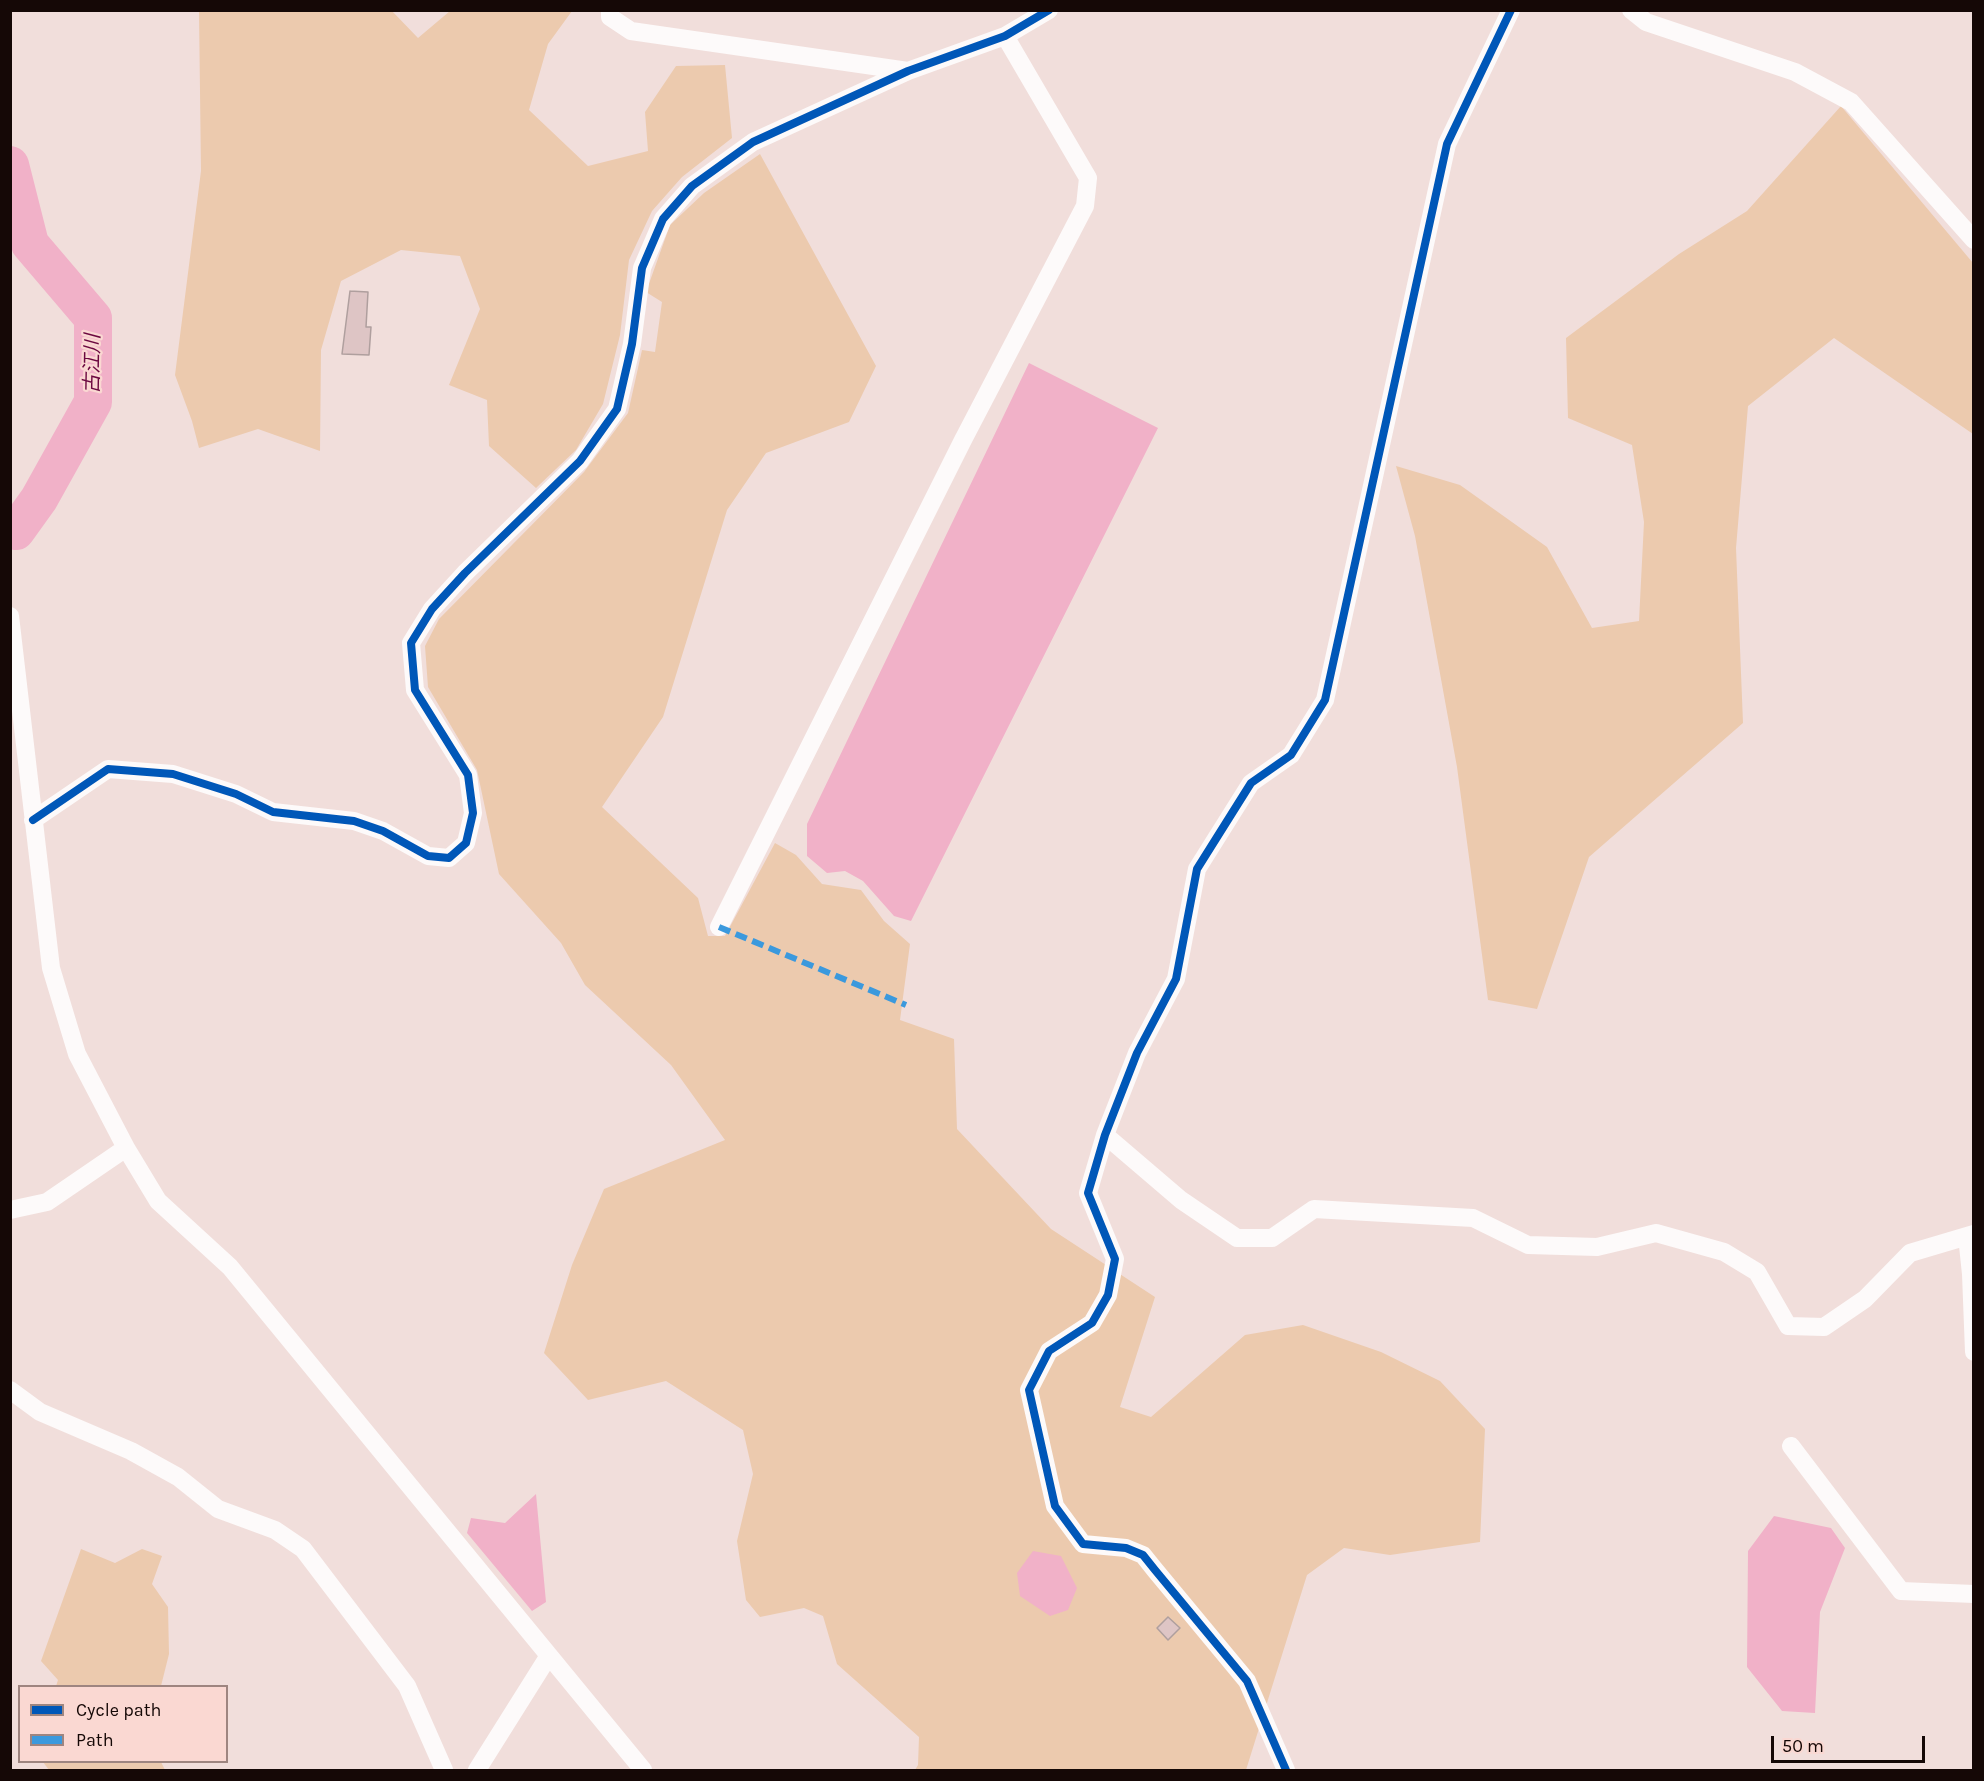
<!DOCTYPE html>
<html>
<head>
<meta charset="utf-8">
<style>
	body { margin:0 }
	#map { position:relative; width:1984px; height:1781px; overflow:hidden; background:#f1dedb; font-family:Karla,sans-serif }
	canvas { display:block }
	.frame { position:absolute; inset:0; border:12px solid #150806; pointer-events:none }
	.legend { position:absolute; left:18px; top:1685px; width:210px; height:78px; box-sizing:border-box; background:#fad8d2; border:2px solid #9e8580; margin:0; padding:8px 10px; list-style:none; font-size:18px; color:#150806 }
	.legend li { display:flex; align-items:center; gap:12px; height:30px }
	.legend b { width:30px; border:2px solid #9e8580 }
	.scale { position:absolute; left:1771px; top:1736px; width:154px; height:27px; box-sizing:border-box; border:3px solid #150806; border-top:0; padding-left:8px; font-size:18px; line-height:21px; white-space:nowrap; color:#150806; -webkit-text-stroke:4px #fad8d2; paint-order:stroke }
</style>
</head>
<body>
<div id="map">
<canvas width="1984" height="1781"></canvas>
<div class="frame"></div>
<ul class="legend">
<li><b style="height:8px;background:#0057b8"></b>Cycle path</li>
<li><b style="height:8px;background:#3b99dd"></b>Path</li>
</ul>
<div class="scale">50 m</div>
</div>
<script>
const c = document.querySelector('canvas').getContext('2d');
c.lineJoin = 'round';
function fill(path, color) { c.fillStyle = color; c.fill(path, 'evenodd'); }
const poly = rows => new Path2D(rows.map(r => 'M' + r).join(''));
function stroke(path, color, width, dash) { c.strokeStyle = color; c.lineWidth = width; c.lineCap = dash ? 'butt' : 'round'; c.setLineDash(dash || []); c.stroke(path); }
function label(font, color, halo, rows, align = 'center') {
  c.font = font + ' Karla,"Noto Sans JP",sans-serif'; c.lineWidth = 4.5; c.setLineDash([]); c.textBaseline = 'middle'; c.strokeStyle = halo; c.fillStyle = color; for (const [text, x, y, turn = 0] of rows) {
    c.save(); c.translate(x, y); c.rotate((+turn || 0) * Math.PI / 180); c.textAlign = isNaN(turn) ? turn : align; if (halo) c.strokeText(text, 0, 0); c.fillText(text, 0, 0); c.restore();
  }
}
const green = poly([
	[199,11,392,11,418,38,450,11,572,11,548,44,529,110,588,166,648,151,645,112,676,66,725,65,732,138,682,177,652,211,629,260,620,335,603,404,576,450,536,488,489,446,487,400,449,385,480,309,460,256,401,250,341,281,321,350,320,451,258,429,199,448,192,421,175,375,201,171],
	[1841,106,1973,263,1973,434,1834,338,1748,406,1736,548,1743,723,1589,857,1537,1009,1488,1000,1457,767,1415,536,1396,466,1460,485,1547,547,1592,628,1639,621,1644,522,1632,445,1568,418,1566,338,1679,254,1747,211],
	[760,154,876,366,849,422,766,453,727,510,663,717,602,807,698,898,708,936,725,936,775,843,796,855,822,884,861,890,884,921,910,944,900,1020,954,1039,957,1129,1051,1229,1155,1297,1120,1407,1151,1417,1245,1335,1303,1325,1381,1352,1440,1381,1485,1429,1480,1542,1390,1555,1344,1548,1307,1575,1246,1770,915,1770,918,1765,919,1737,837,1664,823,1616,804,1608,760,1617,746,1600,737,1541,753,1474,743,1430,666,1381,588,1400,544,1353,572,1265,604,1189,725,1140,671,1065,585,985,561,943,499,874,477,770,428,687,425,646,439,619,584,472,628,413,642,350,655,352,662,302,646,292,670,225,704,193],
	[81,1549,115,1563,142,1549,162,1556,152,1584,168,1607,169,1654,161,1686,56,1686,58,1680,41,1661],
	[43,1762,161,1762,165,1770,49,1770]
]);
const water = poly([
	[1029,363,1158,428,911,921,894,916,863,881,845,871,827,873,807,856,807,824],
	[536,1494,546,1602,532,1611,467,1533,471,1518,505,1523],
	[1774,1516,1831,1528,1845,1548,1820,1612,1815,1713,1782,1711,1747,1667,1748,1551],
	[1033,1551,1061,1556,1077,1588,1068,1610,1050,1616,1020,1596,1017,1573]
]);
const river = poly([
	[10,165,30,244,93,318,93,402,39,499,16,531]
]);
const building = poly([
	[350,291,368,292,366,327,371,327,369,355,342,354,350,291],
	[1168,1617,1180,1628,1168,1640,1157,1628,1168,1617]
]);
const minor = poly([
	[610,10,610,17,631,31,908,71],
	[1631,10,1646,22,1795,72,1851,102,1974,240],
	[10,616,51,968,77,1054,126,1148,158,1201,230,1267,643,1770],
	[33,820,108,769,173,774,236,794,273,812,354,821,383,831,428,856,449,858,466,843,473,813,468,775,415,690,411,643,432,609,465,573,580,461,617,409,632,344,642,268,663,219,692,186,753,142,908,71,1005,36,1049,10],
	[719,927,963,440,1085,206,1088,178,1005,36],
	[1105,1135,1181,1200,1237,1238,1272,1238,1314,1209,1473,1218,1528,1245,1597,1247,1656,1233,1724,1252,1757,1272,1788,1326,1824,1327,1865,1299,1910,1253,1974,1234],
	[10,1210,47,1202,126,1148],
	[1967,1236,1971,1274,1974,1352],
	[10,1390,40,1412,131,1451,178,1477,218,1509,275,1530,303,1549,407,1686,444,1770],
	[1791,1446,1901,1591,1974,1594],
	[477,1770,548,1657],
	[1286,1770,1247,1681,1155,1570,1143,1555,1126,1548,1083,1544,1055,1506,1029,1390,1049,1351,1092,1323,1108,1295,1115,1259,1088,1193,1105,1135,1137,1053,1176,979,1197,869,1251,783,1291,755,1325,700,1447,144,1511,10]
]);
const quiet = poly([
	[719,927,906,1005]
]);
const cycleway = poly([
	[33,820,108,769,173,774,236,794,273,812,354,821,383,831,428,856,449,858,466,843,473,813,468,775,415,690,411,643,432,609,465,573,580,461,617,409,632,344,642,268,663,219,692,186,753,142,908,71,1005,36,1049,10],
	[1286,1770,1247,1681,1155,1570,1143,1555,1126,1548,1083,1544,1055,1506,1029,1390,1049,1351,1092,1323,1108,1295,1115,1259,1088,1193,1105,1135,1137,1053,1176,979,1197,869,1251,783,1291,755,1325,700,1447,144,1511,10]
]);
const waterNames = [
	["古江川",93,364,-89]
];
fill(green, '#eccaae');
fill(water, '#f1b1c8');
stroke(river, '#f1b1c8', 38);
fill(building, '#dec5c5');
stroke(building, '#af9f9e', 1.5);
stroke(minor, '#fdfafa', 18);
stroke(quiet, '#3b99dd', 6, [12, 6]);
stroke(cycleway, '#0057b8', 8);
label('italic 20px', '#6c0840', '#fad8d2', waterNames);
</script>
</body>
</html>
